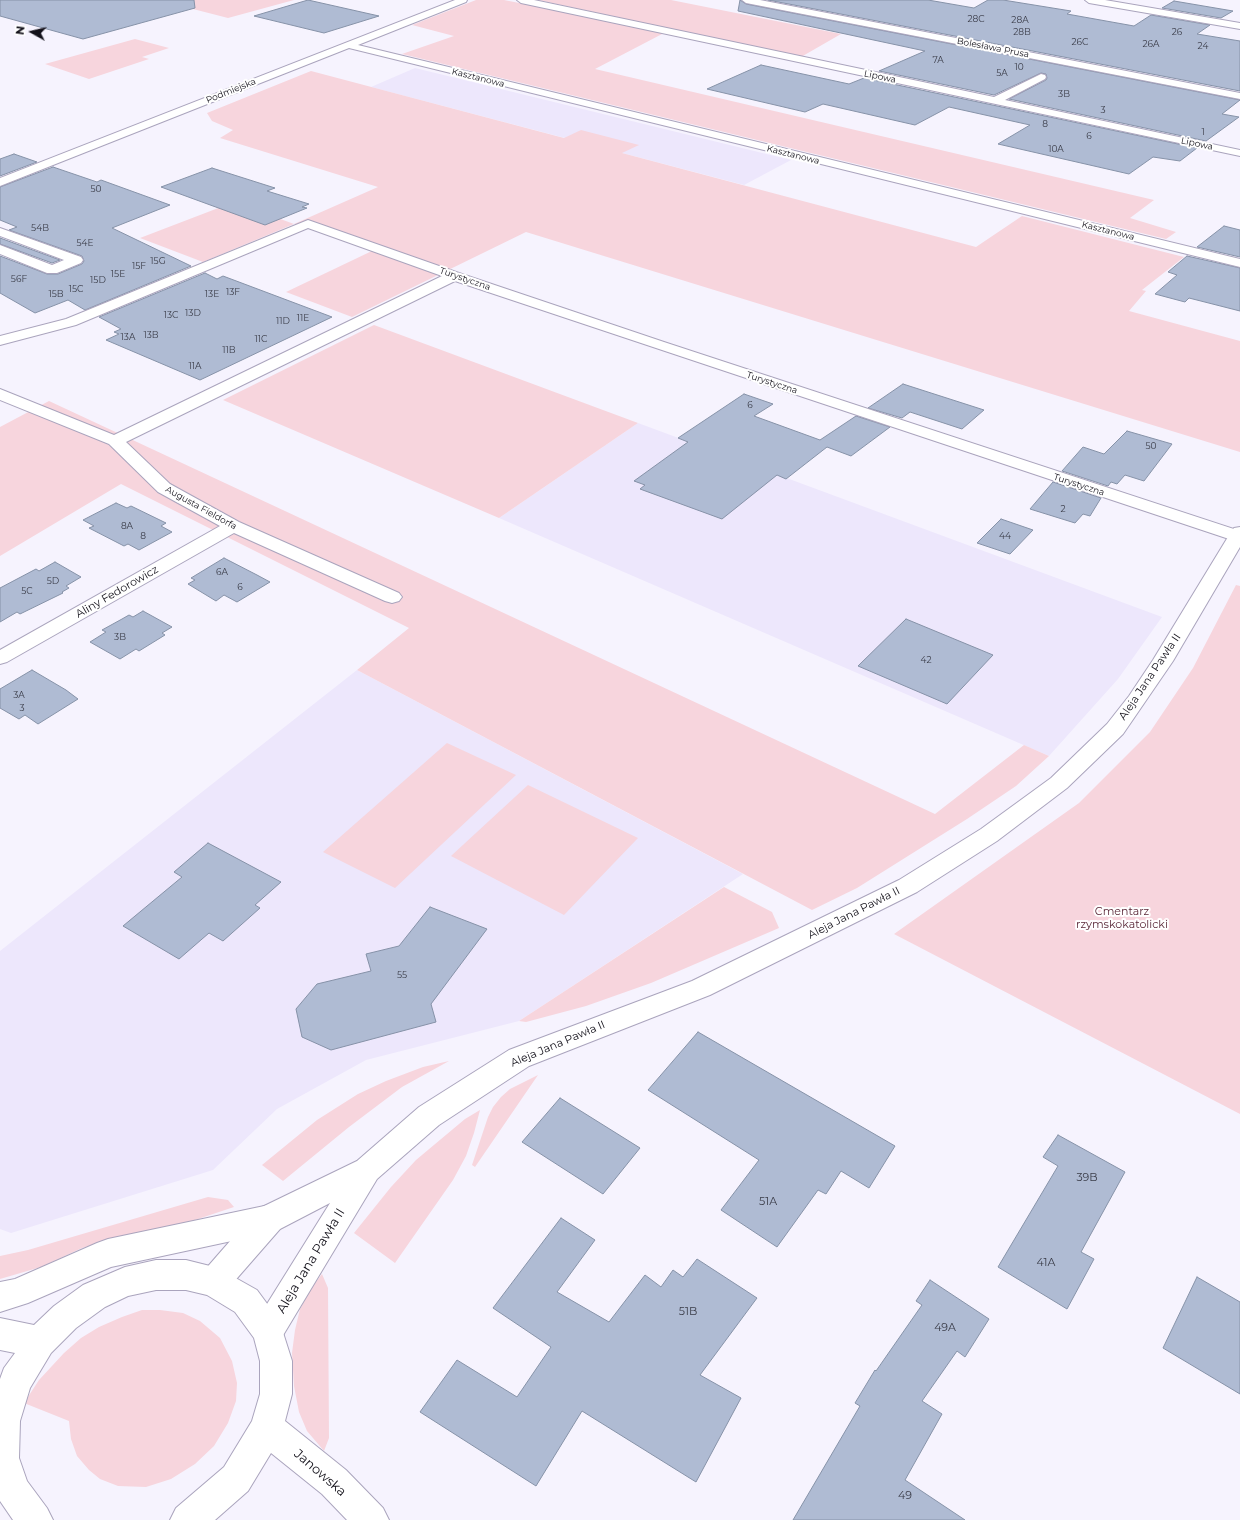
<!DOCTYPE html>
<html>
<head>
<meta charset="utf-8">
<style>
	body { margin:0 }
	#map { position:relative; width:1240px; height:1520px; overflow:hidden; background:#f6f3fe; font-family:Montserrat,sans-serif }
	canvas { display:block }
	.north { position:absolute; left:12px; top:12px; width:40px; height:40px; -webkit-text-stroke:3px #fff; paint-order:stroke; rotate:278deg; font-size:11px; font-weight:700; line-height:16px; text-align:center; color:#13111a }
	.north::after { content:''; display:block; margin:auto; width:14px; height:18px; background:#13111a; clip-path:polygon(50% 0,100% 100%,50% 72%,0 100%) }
</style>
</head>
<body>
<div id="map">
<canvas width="1240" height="1520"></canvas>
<div class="north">N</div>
</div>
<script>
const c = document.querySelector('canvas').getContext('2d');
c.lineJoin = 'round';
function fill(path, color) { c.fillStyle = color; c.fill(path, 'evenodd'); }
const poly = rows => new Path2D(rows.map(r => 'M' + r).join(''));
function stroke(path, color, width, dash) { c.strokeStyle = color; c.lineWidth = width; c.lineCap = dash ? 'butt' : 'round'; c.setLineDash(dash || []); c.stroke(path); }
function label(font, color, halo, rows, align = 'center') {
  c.font = font + ' Montserrat,sans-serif'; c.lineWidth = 4; c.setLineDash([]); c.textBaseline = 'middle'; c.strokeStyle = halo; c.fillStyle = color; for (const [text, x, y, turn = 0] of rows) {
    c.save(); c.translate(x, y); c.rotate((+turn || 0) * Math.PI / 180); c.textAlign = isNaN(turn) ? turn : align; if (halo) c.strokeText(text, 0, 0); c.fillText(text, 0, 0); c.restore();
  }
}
const built = poly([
	[415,68,791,160,744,185,371,87],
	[638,423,1162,617,1118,679,1049,756,499,518],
	[357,670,743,874,519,1021,366,1060,277,1109,213,1170,11,1233,0,1229,0,951]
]);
const green = poly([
	[158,0,294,0,228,18],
	[476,0,504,0,661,31,664,33,595,69,1154,200,1130,218,1176,232,1166,239,402,54,454,36,412,25],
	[538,0,671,0,841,34,801,57],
	[135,39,169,48,142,57,149,59,89,79,45,64],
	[311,71,564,138,581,130,639,145,622,153,976,247,1022,216,1184,257,1142,290,1146,291,1129,311,1240,341,1240,452,526,232,352,317,286,292,374,250,294,224,203,262,140,238,234,202,294,224,378,187,220,138,233,130,212,121,207,113],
	[374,325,638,423,499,518,223,400],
	[49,401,935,814,1024,745,1049,756,1016,786,967,819,857,888,812,910,357,670,409,628,121,484,0,556,0,427],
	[1236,585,1240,586,1240,1114,894,934,1079,803,1150,732,1193,668],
	[447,743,516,775,395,888,323,852],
	[528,785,638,838,564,915,451,856],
	[724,887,772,912,779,928,651,983,586,1006,526,1022,519,1021],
	[449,1061,402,1087,349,1127,283,1181,262,1165,317,1120,358,1094,386,1081,423,1067],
	[538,1075,475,1167,472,1165,488,1117,493,1107,501,1097,510,1089],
	[480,1110,474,1133,466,1156,453,1180,395,1263,354,1233,391,1187,416,1160,465,1119],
	[208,1197,228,1200,234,1207,192,1221,109,1240,82,1248,41,1267,0,1279,0,1256,28,1250],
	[322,1274,328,1288,329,1438,324,1451,307,1431,299,1412,294,1386,292,1353,295,1330,300,1309,312,1287],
	[142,1310,160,1310,183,1313,200,1321,220,1338,232,1361,237,1383,236,1401,228,1423,214,1446,195,1464,171,1479,146,1487,118,1486,100,1479,89,1470,77,1456,71,1439,69,1421,24,1403,39,1380,64,1353,81,1338,99,1327,122,1317]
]);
const building = poly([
	[0,0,194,0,195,8,83,39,0,16,0,0],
	[308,0,379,16,324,33,254,16,308,0],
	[740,0,746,4,1240,100,1222,114,1239,117,1206,141,1009,99,1046,80,1047,78,1046,74,1041,73,994,95,879,71,925,51,738,11,740,0],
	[768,0,928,0,974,8,988,0,1003,0,1071,11,1067,14,1134,26,1151,15,1210,25,1197,34,1240,41,1240,91,768,0],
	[1174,1,1233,11,1221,18,1162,8,1174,1],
	[761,65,849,84,864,78,1197,148,1180,161,1153,157,1129,174,998,144,1030,125,949,107,915,125,823,104,805,112,707,89,761,65],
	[14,154,37,162,0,176,0,159,14,154],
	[53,167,97,182,101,180,170,205,112,228,191,266,85,310,68,300,35,313,0,293,0,256,47,274,58,274,82,264,84,261,82,256,9,230,17,227,0,220,0,187,53,167],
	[212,168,275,188,267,191,309,204,302,207,307,208,265,225,161,187,212,168],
	[1224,226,1240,230,1240,257,1197,247,1224,226],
	[0,238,60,260,52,263,0,244,0,238],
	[1187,256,1240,268,1240,311,1189,298,1185,302,1155,294,1177,275,1168,272,1187,256],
	[205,273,217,279,223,276,332,317,200,380,106,340,119,334,114,332,121,329,99,317,205,273],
	[903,384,984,410,962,429,910,412,902,418,868,408,903,384],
	[744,394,773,404,754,416,820,440,856,416,890,427,851,456,827,447,786,479,777,475,722,519,640,489,645,485,634,481,688,442,678,438,744,394],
	[1127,431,1172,444,1144,481,1125,475,1117,484,1111,482,1108,486,1062,471,1083,447,1104,454,1127,431],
	[1053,482,1101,498,1090,516,1083,514,1075,523,1030,509,1053,482],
	[116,503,127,508,131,506,166,523,161,526,172,532,139,550,128,544,124,546,89,528,94,526,83,520,116,503],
	[1001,519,1033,530,1010,554,977,543,1001,519],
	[224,558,257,575,270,582,237,602,224,595,216,601,188,584,195,580,191,578,224,558],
	[55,562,81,577,66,586,69,588,62,592,63,593,20,614,17,612,0,622,0,588,36,569,39,571,55,562],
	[143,611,172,627,162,633,165,635,139,651,136,649,120,659,90,642,106,632,102,630,122,619,129,615,133,617,143,611],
	[906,619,993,655,947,704,858,666,906,619],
	[32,670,66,690,78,699,38,724,25,715,19,719,0,708,0,689,32,670],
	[208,843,281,882,255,905,260,908,223,941,209,933,179,959,123,926,182,877,174,872,208,843],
	[430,907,487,929,431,1004,436,1022,331,1050,302,1037,296,1009,317,984,371,971,366,954,399,946,430,907],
	[698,1032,895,1146,869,1188,841,1171,826,1194,818,1190,777,1247,721,1210,759,1160,648,1090,698,1032],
	[560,1098,640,1148,603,1194,522,1142,560,1098],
	[1058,1135,1125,1172,1081,1252,1094,1259,1067,1309,998,1267,1058,1166,1043,1157,1058,1135],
	[561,1218,595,1240,557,1292,609,1322,645,1275,661,1287,673,1270,683,1277,697,1259,757,1298,700,1375,741,1398,696,1482,582,1411,536,1486,420,1412,457,1360,517,1397,551,1347,493,1308,561,1218],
	[1197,1277,1240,1302,1240,1394,1163,1348,1197,1277],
	[930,1280,989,1319,965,1357,957,1351,922,1401,942,1414,905,1480,965,1520,793,1520,860,1406,855,1403,875,1370,876,1371,922,1305,916,1301,930,1280]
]);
const minor = poly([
	[455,0,467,0,466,2,358,45,1240,259,1240,267,349,48,0,186,0,178,455,0],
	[517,0,534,0,994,97,1041,74,1045,75,1046,77,1045,79,1005,100,1240,150,1240,156,521,3,517,0],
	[742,0,760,0,1240,93,1240,99,746,3,742,0],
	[1085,0,1105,0,1240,23,1240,29,1089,3,1085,0],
	[308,220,459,273,664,342,1240,531,1240,541,1232,540,455,281,126,442,170,484,239,522,399,593,402,597,399,601,392,603,385,601,234,533,7,662,0,664,0,650,220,526,158,492,109,444,0,400,0,389,114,435,442,276,308,228,76,325,0,345,0,336,66,319,308,220],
	[0,228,81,257,83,260,81,263,57,273,47,273,0,254,0,245,52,265,64,260,0,236,0,228]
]);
const tertiary = poly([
	[1240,527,1240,547,1173,661,1123,734,1067,788,997,841,917,892,710,995,529,1066,439,1125,377,1179,279,1342,268,1346,257,1342,252,1331,257,1320,330,1203,280,1229,225,1292,214,1297,203,1292,198,1282,203,1272,258,1209,357,1161,419,1107,509,1050,692,981,899,880,981,829,1051,778,1107,724,1129,696,1153,660,1231,532,1234,528,1240,527]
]);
const secondary = poly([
	[269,1205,280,1209,284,1219,280,1229,269,1233,111,1267,28,1303,0,1312,0,1282,15,1279,97,1243,108,1239,269,1205],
	[156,1260,186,1260,214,1267,225,1272,257,1290,279,1320,292,1361,292,1394,285,1421,346,1470,383,1508,389,1520,347,1520,322,1494,271,1453,248,1491,215,1520,170,1520,176,1508,224,1467,252,1421,260,1394,260,1361,254,1338,235,1312,207,1295,186,1290,156,1290,128,1296,105,1307,76,1328,51,1353,30,1388,20,1421,19,1458,27,1481,47,1508,53,1520,13,1520,0,1501,0,1379,4,1368,15,1353,0,1350,0,1318,34,1325,54,1306,83,1285,125,1267,156,1260]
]);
const numberNames = [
	["28C",976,19],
	["28A",1020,20],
	["28B",1022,32],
	["26",1177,32],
	["26C",1080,42],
	["26A",1151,44],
	["24",1203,46],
	["7A",938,60],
	["10",1019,67],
	["5A",1002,73],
	["3B",1064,94],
	["3",1103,110],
	["8",1045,124],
	["1",1203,132],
	["6",1089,136],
	["10A",1056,149],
	["50",96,189],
	["54B",40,228],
	["54E",85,243],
	["15G",158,261],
	["15F",139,266],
	["15E",118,274],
	["56F",19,279],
	["15D",98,280],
	["15C",76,289],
	["13F",233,292],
	["15B",56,294],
	["13E",212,294],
	["13D",193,313],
	["13C",171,315],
	["11E",303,318],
	["11D",283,321],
	["13B",151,335],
	["13A",128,337],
	["11C",261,339],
	["11B",229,350],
	["11A",195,366],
	["6",750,405],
	["50",1151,446],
	["2",1063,509],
	["8A",127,526],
	["8",143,536],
	["44",1005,536],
	["6A",222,572],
	["5D",53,581],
	["6",240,587],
	["5C",27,591],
	["3B",120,637],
	["42",926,660],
	["3A",19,695],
	["3",22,708],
	["55",402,975]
];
const farStreetnames = [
	["Bolesława Prusa",993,48,11],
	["Lipowa",880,77,12],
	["Kasztanowa",478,78,14],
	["Podmiejska",231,91,-22],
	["Lipowa",1197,144,12],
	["Kasztanowa",793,155,14],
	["Kasztanowa",1108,231,14],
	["Turystyczna",465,279,19],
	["Turystyczna",772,383,18],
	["Turystyczna",1079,485,18],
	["Augusta Fieldorfa",201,508,29]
];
const streetNames = [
	["Aliny Fedorowicz",117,592,-30],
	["Aleja Jana Pawła II",1150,677,-56],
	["Aleja Jana Pawła II",854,913,-27],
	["Aleja Jana Pawła II",558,1044,-23]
];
const parkNames = [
	["Cmentarz",1122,912],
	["rzymskokatolicki",1122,925]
];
const nearNumbernames = [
	["39B",1087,1178],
	["51A",768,1202],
	["41A",1046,1263],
	["51B",688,1312],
	["49A",945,1328],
	["49",905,1496]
];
const nearStreetnames = [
	["Aleja Jana Pawła II",311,1261,-59],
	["Janowska",320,1473,41]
];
fill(built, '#ede7fc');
fill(green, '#f7d5dd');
fill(building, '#afbbd3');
stroke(building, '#8692a8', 1);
stroke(minor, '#aaa4bd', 2);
stroke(tertiary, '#aaa4bd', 2);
stroke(secondary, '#aaa4bd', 2);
fill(minor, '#fff');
fill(tertiary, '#fff');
fill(secondary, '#fff');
label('9px', '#3a3c48', null, numberNames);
label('9px', '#13111a', '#fff', farStreetnames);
label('11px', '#13111a', '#fff', streetNames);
label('11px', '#592737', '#fff', parkNames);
label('11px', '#3a3c48', null, nearNumbernames);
label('13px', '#13111a', '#fff', nearStreetnames);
</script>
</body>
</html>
